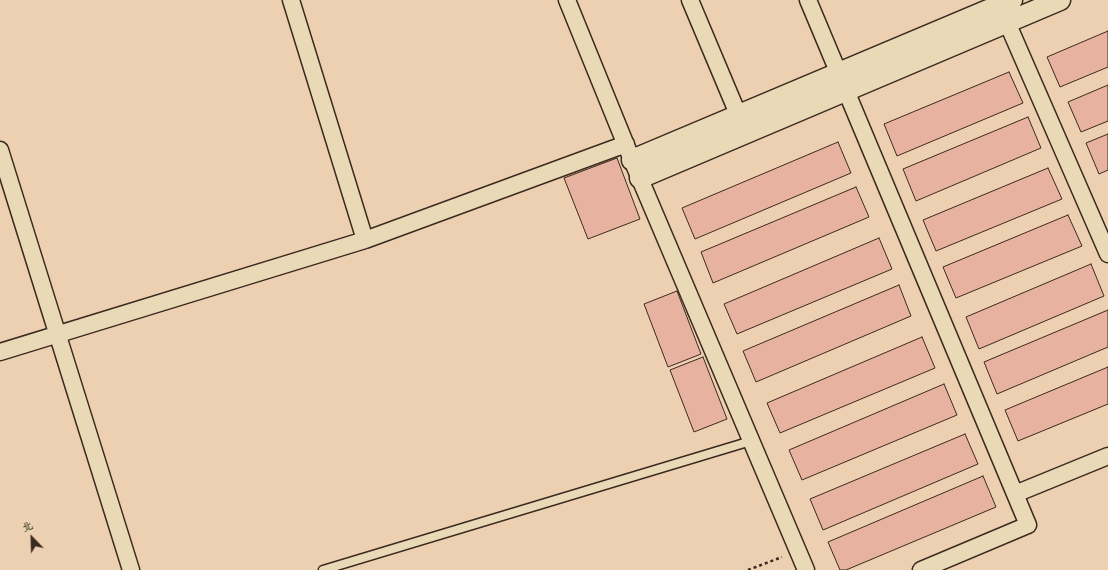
<!DOCTYPE html>
<html>
<head>
<meta charset="utf-8">
<style>
	body { margin:0 }
	#map { position:relative; width:1108px; height:570px; overflow:hidden; background:#edd0b2; font-family:"Shantell Sans","LXGW WenKai TC",sans-serif }
	canvas { display:block }
	.north { position:absolute; left:12px; top:518px; width:40px; height:40px; -webkit-text-stroke:3px #ead9b6; paint-order:stroke; rotate:337deg; font-size:11px; font-weight:700; line-height:16px; text-align:center; color:#3b2a1e }
	.north::after { content:''; display:block; margin:auto; width:14px; height:18px; background:#3b2a1e; clip-path:polygon(50% 0,100% 100%,50% 72%,0 100%) }
</style>
</head>
<body>
<div id="map">
<canvas width="1108" height="570"></canvas>
<div class="north">北</div>
</div>
<script>
const c = document.querySelector('canvas').getContext('2d');
c.lineJoin = 'round';
function fill(path, color) { c.fillStyle = color; c.fill(path, 'evenodd'); }
const poly = rows => new Path2D(rows.map(r => 'M' + r).join(''));
function stroke(path, color, width, dash) { c.strokeStyle = color; c.lineWidth = width; c.lineCap = dash ? 'butt' : 'round'; c.setLineDash(dash || []); c.stroke(path); }
const building = poly([
	[1108,31,1108,67,1060,87,1047,57,1108,31],
	[1009,72,1023,103,897,156,884,124,1009,72],
	[1108,85,1108,121,1081,132,1068,102,1108,85],
	[1028,117,1041,148,916,201,903,169,1028,117],
	[1108,134,1108,170,1099,174,1086,143,1108,134],
	[838,142,851,173,695,239,682,208,838,142],
	[617,158,640,219,588,239,564,178,617,158],
	[1048,168,1062,199,936,251,923,220,1048,168],
	[856,187,869,217,713,283,701,252,856,187],
	[1068,215,1082,246,956,298,943,267,1068,215],
	[879,238,892,269,737,334,724,304,879,238],
	[1091,264,1104,296,979,349,966,317,1091,264],
	[899,285,911,316,756,382,743,351,899,285],
	[677,291,701,354,668,367,644,304,677,291],
	[1108,310,1108,347,997,394,984,362,1108,310],
	[922,337,935,368,780,433,767,403,922,337],
	[703,357,727,419,694,432,670,370,703,357],
	[1108,367,1108,404,1018,441,1005,410,1108,367],
	[944,384,957,415,802,480,789,450,944,384],
	[965,434,978,464,823,530,810,499,965,434],
	[983,476,996,507,846,570,840,570,828,542,983,476]
]);
const path = poly([
	[748,570,782,557]
]);
const service = poly([
	[323,570,751,441]
]);
const minor = poly([
	[291,0,365,240],
	[567,0,632,160,806,570],
	[690,0,743,126],
	[808,0,1028,525,921,570],
	[1003,13,1108,254],
	[0,150,131,570],
	[0,352,365,240,626,144],
	[1015,494,1108,456]
]);
const tertiary = poly([
	[632,160,1012,0],
	[640,178,1060,0]
]);
fill(building, '#e8b2a1');
stroke(building, '#3b2a1e', 1);
stroke(service, '#3b2a1e', 11);
stroke(minor, '#3b2a1e', 19);
stroke(tertiary, '#3b2a1e', 23);
stroke(path, '#3b2a1e', 2.5, [3, 3]);
stroke(service, '#ead9b6', 8);
stroke(minor, '#ead9b6', 16);
stroke(tertiary, '#ead9b6', 20);
</script>
</body>
</html>
